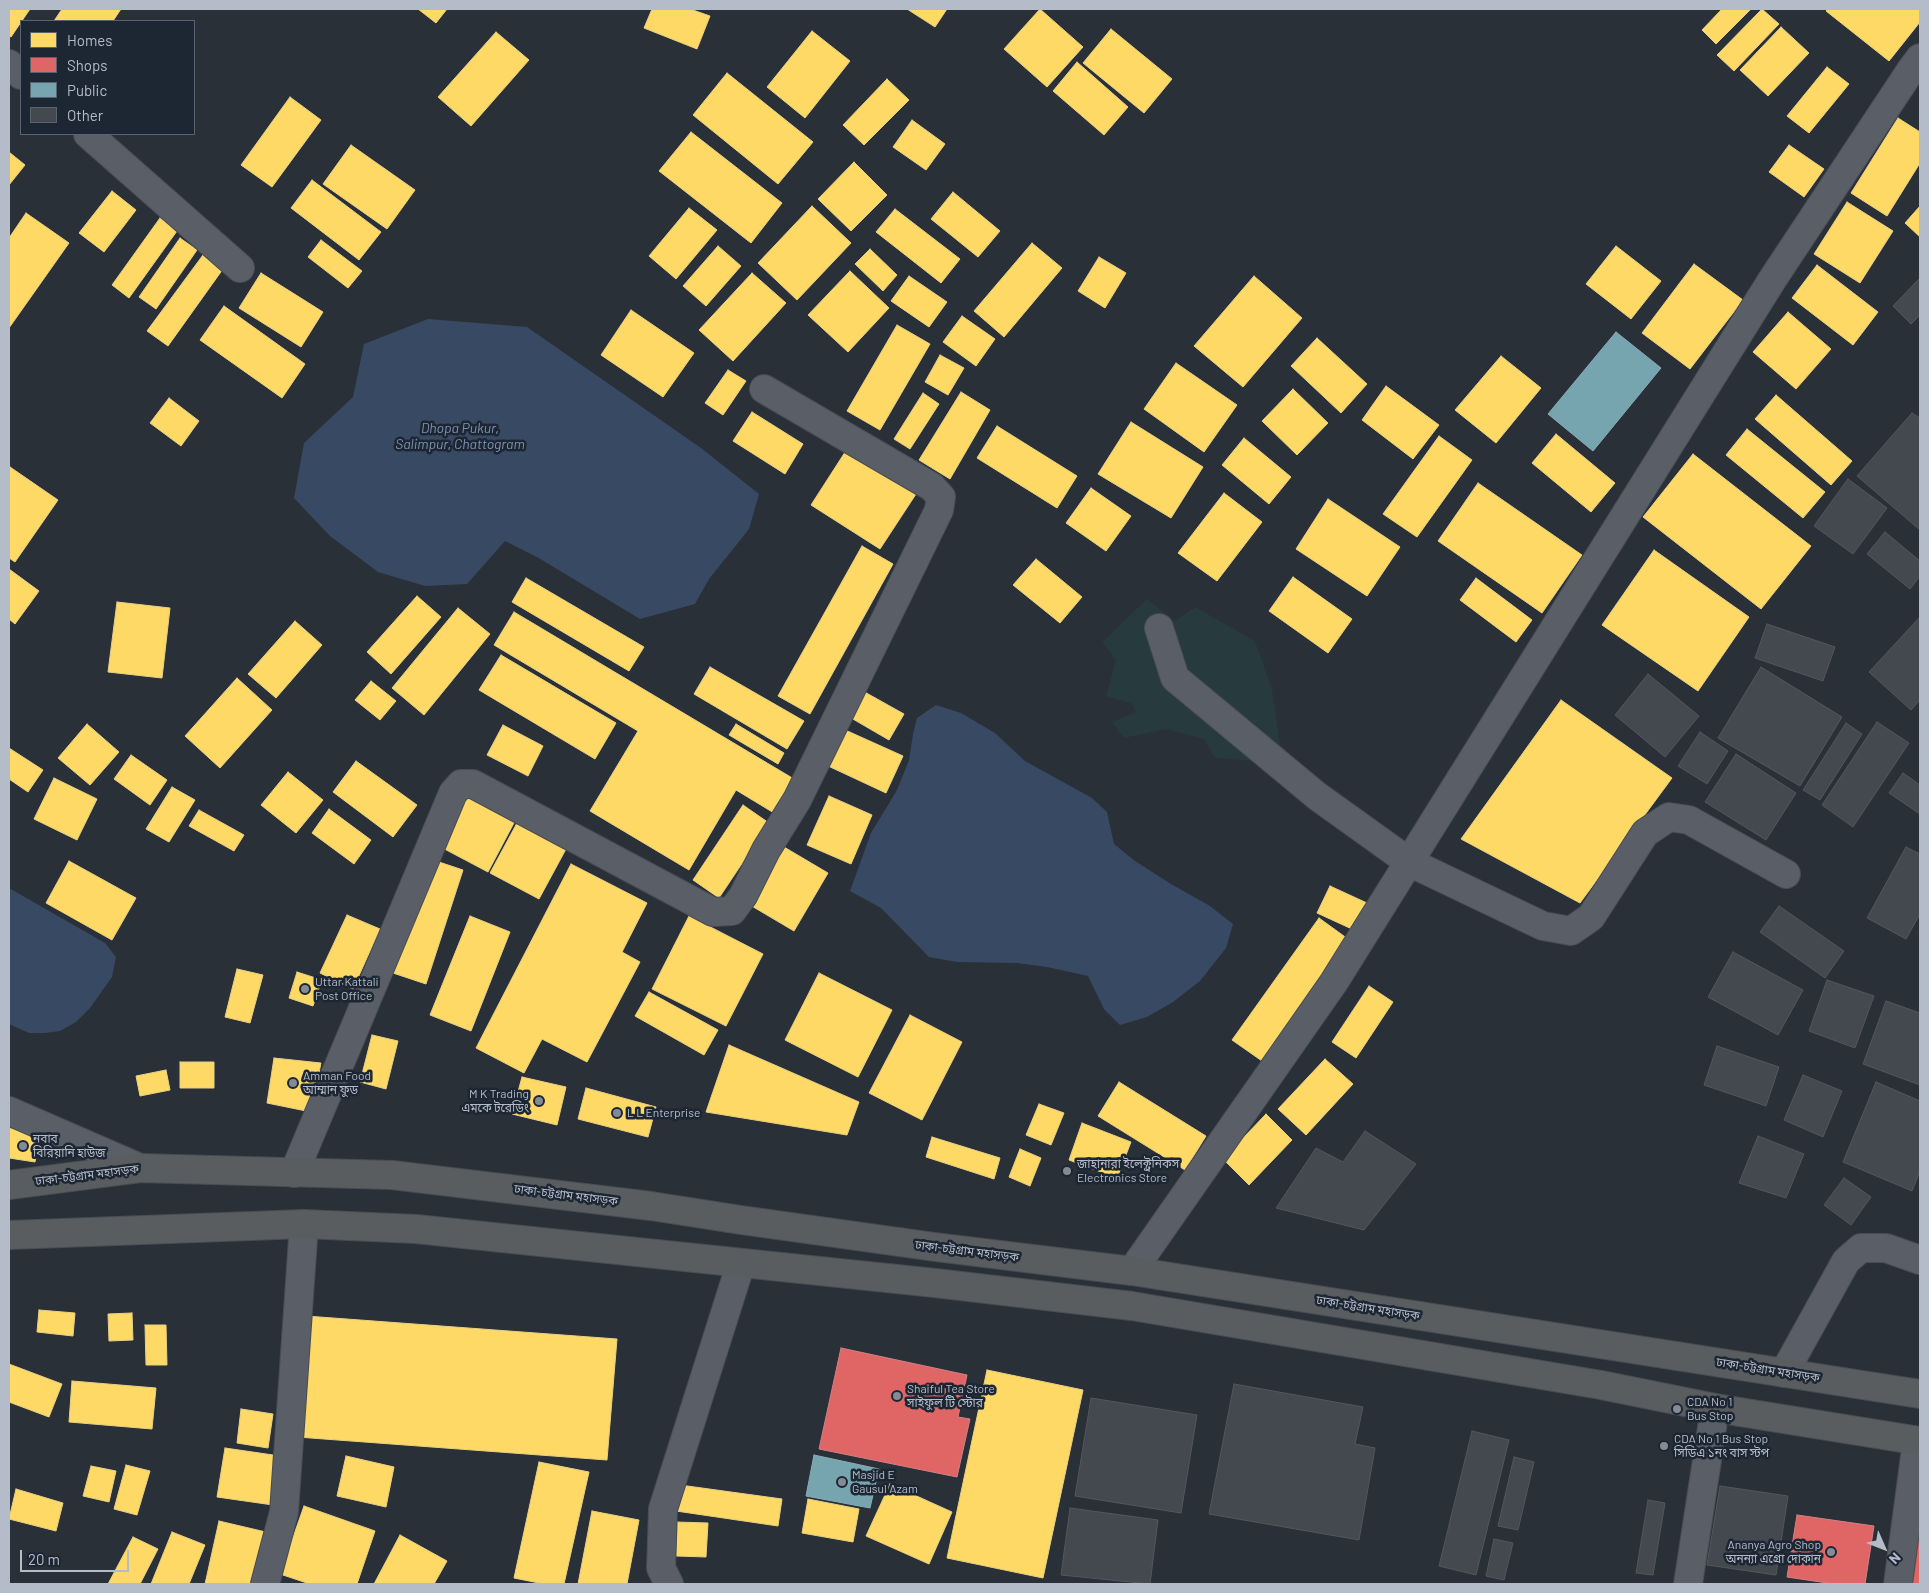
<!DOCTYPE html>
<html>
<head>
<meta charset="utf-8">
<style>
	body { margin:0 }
	#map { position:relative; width:1929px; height:1593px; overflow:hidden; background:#2a3038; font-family:Barlow,sans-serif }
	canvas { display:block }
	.frame { position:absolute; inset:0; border:10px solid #b4bcc9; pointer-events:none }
	.legend { position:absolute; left:20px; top:20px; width:175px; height:115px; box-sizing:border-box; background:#1d2633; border:1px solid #59626f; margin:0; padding:6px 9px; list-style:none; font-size:15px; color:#b4bcc9 }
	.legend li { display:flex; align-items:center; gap:10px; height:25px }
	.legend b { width:25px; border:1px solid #59626f }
	.north { position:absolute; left:1859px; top:1523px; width:50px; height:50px; -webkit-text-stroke:4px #1d2633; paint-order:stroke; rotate:134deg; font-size:14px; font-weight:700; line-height:20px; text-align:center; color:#b4bcc9 }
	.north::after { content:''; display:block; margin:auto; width:18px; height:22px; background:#b4bcc9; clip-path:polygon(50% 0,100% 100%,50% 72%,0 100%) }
	.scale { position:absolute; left:20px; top:1550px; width:109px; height:22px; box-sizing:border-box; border:2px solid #b4bcc9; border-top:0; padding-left:6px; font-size:15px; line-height:18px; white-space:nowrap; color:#b4bcc9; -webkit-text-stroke:4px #1d2633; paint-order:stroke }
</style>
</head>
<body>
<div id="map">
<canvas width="1929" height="1593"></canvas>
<div class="frame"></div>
<ul class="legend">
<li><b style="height:14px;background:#ffd966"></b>Homes</li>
<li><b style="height:14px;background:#e06666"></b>Shops</li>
<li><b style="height:14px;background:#76a5af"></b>Public</li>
<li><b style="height:14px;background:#444950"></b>Other</li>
</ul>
<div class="north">N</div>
<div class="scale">20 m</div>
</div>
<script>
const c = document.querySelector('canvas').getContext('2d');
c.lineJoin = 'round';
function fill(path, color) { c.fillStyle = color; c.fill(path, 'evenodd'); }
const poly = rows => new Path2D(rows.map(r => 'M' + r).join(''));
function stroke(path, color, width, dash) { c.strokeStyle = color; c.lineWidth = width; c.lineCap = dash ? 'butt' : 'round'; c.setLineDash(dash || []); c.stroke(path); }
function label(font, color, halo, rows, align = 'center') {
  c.font = font + ' Barlow,"Noto Sans Bengali",sans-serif'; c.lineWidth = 5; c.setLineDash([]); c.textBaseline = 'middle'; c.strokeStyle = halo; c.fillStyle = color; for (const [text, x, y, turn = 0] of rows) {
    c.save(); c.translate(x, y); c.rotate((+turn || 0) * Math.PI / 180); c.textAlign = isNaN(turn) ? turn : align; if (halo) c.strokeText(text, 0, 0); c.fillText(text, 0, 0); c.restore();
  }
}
const green = poly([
	[1147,599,1175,621,1195,607,1255,641,1272,689,1280,745,1264,762,1215,758,1204,739,1166,729,1124,738,1112,722,1136,712,1131,703,1106,696,1116,660,1102,642]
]);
const water = poly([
	[428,319,527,327,701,448,759,494,749,529,709,579,695,604,640,619,537,557,505,541,467,584,425,586,378,572,330,536,294,498,304,443,353,397,364,344],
	[936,705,961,713,995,733,1025,761,1092,798,1107,812,1114,844,1135,861,1171,884,1210,906,1233,924,1226,948,1200,981,1173,1002,1147,1017,1120,1025,1104,1009,1088,976,1047,967,1017,963,957,962,929,957,881,908,850,891,871,833,897,790,909,760,913,734,917,718],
	[9,888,105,943,116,957,112,977,90,1008,76,1022,60,1031,45,1033,29,1033,9,1024]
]);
const homes = poly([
	[9,9,30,9,11,37,9,36,9,9],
	[62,9,121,9,113,21,54,21,62,9],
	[418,9,447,9,436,23,418,9],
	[652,9,690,9,710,16,697,49,644,28,652,9],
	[907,9,947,9,935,27,907,9],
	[1040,9,1083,47,1047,87,1004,49,1040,9],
	[1722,9,1751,9,1716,44,1702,30,1722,9],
	[1762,9,1779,24,1734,71,1717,55,1762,9],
	[1828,9,1920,9,1920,22,1889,61,1826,11,1828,9],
	[1781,27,1809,53,1768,96,1740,70,1781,27],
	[1111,29,1172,79,1144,113,1083,63,1111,29],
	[812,31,850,61,805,118,767,87,812,31],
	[496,32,529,60,471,126,438,97,496,32],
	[1077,62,1128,107,1104,135,1053,91,1077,62],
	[1827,67,1849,84,1809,133,1787,116,1827,67],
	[727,73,813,142,778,184,693,115,727,73],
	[887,79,909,100,864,145,843,125,887,79],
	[290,97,321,120,272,187,241,165,290,97],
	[1898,118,1920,132,1920,163,1887,216,1851,193,1898,118],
	[912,120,945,144,926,170,893,147,912,120],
	[691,132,782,203,751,243,659,171,691,132],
	[351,145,415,190,387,229,323,184,351,145],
	[1789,145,1824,169,1804,197,1769,172,1789,145],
	[9,152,25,165,9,185,9,152],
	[854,162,887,195,851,231,818,199,854,162],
	[312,180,381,232,359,260,291,208,312,180],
	[112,191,136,210,104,252,79,233,112,191],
	[953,192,1000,231,978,257,931,219,953,192],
	[1847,202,1893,231,1860,283,1814,254,1847,202],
	[812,206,851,243,797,300,758,263,812,206],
	[1920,206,1920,237,1905,223,1920,206],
	[689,208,717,230,676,279,649,256,689,208],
	[895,209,960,259,941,283,876,232,895,209],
	[26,213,69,243,9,328,9,238,26,213],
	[160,218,177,231,129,298,112,285,160,218],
	[180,238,197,250,156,309,139,297,180,238],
	[321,240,362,271,348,288,308,257,321,240],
	[1032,243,1062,268,1004,337,974,311,1032,243],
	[718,246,741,266,706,306,683,286,718,246],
	[1616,246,1661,281,1631,319,1586,284,1616,246],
	[870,249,897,275,883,291,855,264,870,249],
	[203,255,223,269,168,346,147,331,203,255],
	[1099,257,1126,273,1105,308,1078,291,1099,257],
	[1694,264,1743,300,1690,369,1642,333,1694,264],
	[1817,265,1878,312,1853,345,1792,298,1817,265],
	[850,271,889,308,848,352,808,315,850,271],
	[261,273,323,312,301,347,239,308,261,273],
	[752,273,786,303,733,361,699,330,752,273],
	[909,276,947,302,929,327,891,301,909,276],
	[1254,276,1302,318,1243,387,1194,346,1254,276],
	[224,306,305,364,282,398,200,340,224,306],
	[631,310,694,353,663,397,601,355,631,310],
	[1788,312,1831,349,1796,389,1753,352,1788,312],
	[962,316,995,339,976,366,943,342,962,316],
	[897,325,930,344,880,430,847,411,897,325],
	[1317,338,1367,384,1341,413,1291,366,1317,338],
	[940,355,964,368,948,395,925,382,940,355],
	[1501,356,1541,388,1496,443,1455,410,1501,356],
	[1176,363,1237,405,1204,452,1144,409,1176,363],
	[728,370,746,381,723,415,705,403,728,370],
	[1386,386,1439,425,1413,459,1362,420,1386,386],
	[1293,389,1328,423,1297,455,1262,421,1293,389],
	[961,392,990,410,950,479,919,460,961,392],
	[923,393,939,404,910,449,894,439,923,393],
	[1776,395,1852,461,1831,485,1755,419,1776,395],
	[169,398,199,421,181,446,150,423,169,398],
	[752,412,803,444,785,474,733,441,752,412],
	[1131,422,1203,467,1171,518,1098,474,1131,422],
	[997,426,1077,476,1057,508,977,458,997,426],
	[1747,429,1825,492,1803,518,1726,455,1747,429],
	[1556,434,1615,483,1591,512,1532,463,1556,434],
	[1439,436,1472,460,1417,537,1383,514,1439,436],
	[1244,438,1291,477,1269,504,1222,465,1244,438],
	[849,446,918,491,880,549,811,505,849,446],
	[1693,454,1811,546,1761,609,1643,517,1693,454],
	[10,467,58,500,15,562,9,558,9,469,10,467],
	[1478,483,1582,555,1542,613,1438,541,1478,483],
	[1091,488,1131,516,1106,551,1066,523,1091,488],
	[1224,493,1262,522,1217,581,1178,553,1224,493],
	[1328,499,1400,547,1367,596,1296,549,1328,499],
	[862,546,893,564,810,714,778,696,862,546],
	[1654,550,1749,617,1698,691,1602,625,1654,550],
	[1036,559,1082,597,1060,623,1013,585,1036,559],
	[9,569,39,591,15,624,9,619,9,569],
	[1293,577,1352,619,1328,653,1269,611,1293,577],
	[526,578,644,647,629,671,512,602,526,578],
	[1476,578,1532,620,1516,642,1460,600,1476,578],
	[417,596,441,617,391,674,367,652,417,596],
	[117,602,170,608,162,678,108,672,117,602],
	[458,608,490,634,424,715,392,688,458,608],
	[514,612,794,779,774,813,736,790,689,870,590,811,638,731,494,645,514,612],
	[295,621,322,645,276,698,248,674,295,621],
	[501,655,616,723,595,759,479,690,501,655],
	[710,667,804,721,787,749,694,694,710,667],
	[237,678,272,710,220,768,185,736,237,678],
	[371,681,396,701,380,720,355,700,371,681],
	[861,690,904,714,889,740,846,715,861,690],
	[1561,700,1672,778,1580,903,1461,839,1561,700],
	[87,724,119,752,90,785,58,758,87,724],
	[736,724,784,753,778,764,729,735,736,724],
	[503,725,543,746,528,776,487,755,503,725],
	[843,729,903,756,886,793,826,765,843,729],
	[9,748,43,770,28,792,9,779,9,748],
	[131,755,167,780,150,805,114,779,131,755],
	[356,761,417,805,393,837,333,792,356,761],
	[288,772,323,800,296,833,261,805,288,772],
	[54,778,97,799,77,840,34,819,54,778],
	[172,787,195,800,169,842,146,829,172,787],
	[462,792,515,821,488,872,435,844,462,792],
	[829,796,872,815,851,864,807,845,829,796],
	[743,805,769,823,719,898,693,880,743,805],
	[329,809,371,840,354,864,312,833,329,809],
	[199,810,244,835,234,851,189,826,199,810],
	[517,823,566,849,539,899,490,873,517,823],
	[784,847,828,873,794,931,750,905,784,847],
	[427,858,463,870,426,984,390,972,427,858],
	[69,861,136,898,112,940,46,903,69,861],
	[571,864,647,903,622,952,640,962,587,1062,542,1039,524,1073,476,1048,571,864],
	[1330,886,1367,903,1354,930,1317,913,1330,886],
	[347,915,380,929,353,989,320,973,347,915],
	[470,916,510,932,471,1031,430,1015,470,916],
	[689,916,763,954,726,1026,652,989,689,916],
	[1319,918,1348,939,1262,1061,1232,1040,1319,918],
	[237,969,263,975,250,1023,225,1017,237,969],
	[297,972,322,980,313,1006,289,998,297,972],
	[819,973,892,1010,858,1077,785,1040,819,973],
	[1369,986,1393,1002,1356,1058,1332,1042,1369,986],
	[649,992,718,1030,704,1055,635,1016,649,992],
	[910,1015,962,1042,922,1120,869,1093,910,1015],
	[372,1035,398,1041,386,1089,360,1082,372,1035],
	[729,1045,859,1102,847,1135,706,1112,729,1045],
	[274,1058,321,1063,311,1112,267,1103,274,1058],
	[1325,1059,1353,1084,1306,1135,1278,1109,1325,1059],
	[180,1062,214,1062,214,1088,180,1088,180,1062],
	[166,1070,170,1090,140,1096,136,1076,166,1070],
	[522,1077,566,1087,557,1125,512,1114,522,1077],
	[1119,1082,1206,1136,1185,1170,1098,1116,1119,1082],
	[586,1088,656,1107,648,1137,578,1119,586,1088],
	[1039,1104,1064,1113,1051,1145,1026,1135,1039,1104],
	[1266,1114,1292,1140,1249,1185,1223,1159,1266,1114],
	[1082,1123,1131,1142,1117,1178,1069,1160,1082,1123],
	[9,1128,40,1134,35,1162,9,1158,9,1128],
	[932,1137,1000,1158,994,1179,926,1157,932,1137],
	[1020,1149,1041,1158,1030,1186,1009,1177,1020,1149],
	[39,1310,75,1313,73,1336,37,1332,39,1310],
	[132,1313,133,1340,109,1341,108,1314,132,1313],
	[306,1316,617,1339,607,1460,297,1437,306,1316],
	[145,1325,166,1325,167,1365,146,1365,145,1325],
	[9,1364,62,1384,49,1417,9,1402,9,1364],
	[987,1370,1083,1390,1043,1578,947,1558,987,1370],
	[72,1381,156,1388,152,1429,69,1422,72,1381],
	[241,1409,273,1414,268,1448,237,1443,241,1409],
	[225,1448,280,1456,273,1505,217,1497,225,1448],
	[346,1456,394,1467,386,1507,337,1496,346,1456],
	[539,1462,589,1472,564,1584,544,1584,514,1578,539,1462],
	[126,1465,150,1471,137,1515,114,1509,126,1465],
	[91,1466,116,1471,109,1502,83,1496,91,1466],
	[890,1484,952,1512,929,1564,866,1536,890,1484],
	[680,1485,782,1499,778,1526,676,1511,680,1485],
	[16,1489,63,1503,56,1531,9,1519,16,1489],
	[808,1499,859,1509,853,1542,802,1533,808,1499],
	[304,1506,375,1531,357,1584,310,1584,280,1574,304,1506],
	[592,1511,639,1520,627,1584,578,1584,592,1511],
	[219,1521,270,1533,258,1584,205,1584,219,1521],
	[677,1522,708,1523,706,1557,676,1556,677,1522],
	[172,1532,205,1545,189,1584,151,1584,172,1532],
	[400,1535,447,1561,434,1584,374,1584,400,1535],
	[133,1537,158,1549,140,1584,108,1584,133,1537]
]);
const shops = poly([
	[841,1348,967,1375,958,1417,970,1419,957,1477,819,1449,841,1348],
	[1797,1515,1874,1526,1865,1584,1834,1584,1787,1577,1797,1515],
	[1917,1534,1920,1534,1920,1584,1909,1584,1917,1534]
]);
const public = poly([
	[1616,332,1661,368,1593,451,1548,414,1616,332],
	[814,1455,879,1469,870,1508,806,1496,814,1455]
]);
const building = poly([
	[1920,278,1920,315,1911,324,1893,306,1920,278],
	[1912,413,1920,418,1920,530,1857,476,1912,413],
	[1848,479,1887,508,1853,554,1814,526,1848,479],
	[1885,532,1920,561,1920,576,1910,589,1867,554,1885,532],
	[1920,617,1920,700,1911,710,1869,672,1920,617],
	[1767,624,1835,647,1823,681,1755,658,1767,624],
	[1761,667,1842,717,1800,786,1718,738,1761,667],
	[1648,674,1699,716,1665,757,1615,715,1648,674],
	[1877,722,1909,743,1853,827,1822,805,1877,722],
	[1846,723,1862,734,1820,800,1803,790,1846,723],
	[1700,732,1728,751,1707,784,1678,766,1700,732],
	[1736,754,1796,793,1766,840,1705,802,1736,754],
	[1903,773,1920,785,1920,814,1889,793,1903,773],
	[1906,847,1920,854,1920,914,1906,939,1867,918,1906,847],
	[1779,906,1844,951,1825,978,1760,932,1779,906],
	[1733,952,1803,990,1778,1035,1708,997,1733,952],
	[1827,980,1874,996,1855,1048,1809,1031,1827,980],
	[1886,1001,1920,1013,1920,1085,1863,1064,1886,1001],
	[1717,1046,1779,1067,1766,1106,1704,1085,1717,1046],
	[1803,1075,1842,1091,1823,1137,1784,1120,1803,1075],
	[1876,1082,1920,1101,1920,1171,1912,1191,1843,1162,1876,1082],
	[1365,1131,1416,1164,1364,1230,1276,1208,1316,1148,1343,1162,1365,1131],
	[1758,1136,1804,1154,1786,1198,1739,1183,1758,1136],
	[1844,1178,1871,1197,1851,1225,1824,1205,1844,1178],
	[1234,1384,1363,1407,1355,1444,1375,1448,1359,1540,1209,1514,1234,1384],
	[1091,1398,1197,1415,1181,1513,1075,1496,1091,1398],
	[1472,1431,1509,1440,1476,1575,1439,1566,1472,1431],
	[1514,1457,1534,1462,1518,1530,1498,1526,1514,1457],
	[1720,1486,1788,1496,1776,1575,1707,1565,1720,1486],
	[1648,1500,1665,1503,1653,1575,1636,1573,1648,1500],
	[1070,1508,1158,1520,1150,1584,1061,1575,1070,1508],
	[1494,1539,1513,1543,1504,1580,1486,1576,1494,1539]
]);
const minor = poly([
	[9,64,21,75],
	[88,134,240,268],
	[1159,628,1175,678,1317,796,1409,862,1543,926,1571,931,1591,917,1645,833,1669,817,1689,820,1786,874],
	[9,1111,140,1168],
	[294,1173,453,793,461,784,473,784,713,912,732,911,743,896,766,850,797,800,939,510,941,497,932,487,764,389],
	[1132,1271,1334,982,1772,280,1911,70,1920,58],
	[1784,1373,1846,1261,1861,1248,1886,1248,1920,1260],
	[265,1584,284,1512,304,1224],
	[669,1584,661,1568,663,1509,741,1263],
	[1688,1584,1715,1408],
	[1898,1584,1917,1441]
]);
const highway = poly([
	[9,1185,140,1168,392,1175,651,1206,741,1220,935,1247,1132,1271,1920,1394],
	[9,1235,304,1224,416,1229,935,1283,1132,1306,1601,1385,1715,1408,1920,1441]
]);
const markers = [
	[305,989,5,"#848b96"],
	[293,1083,5,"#848b96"],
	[539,1101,5,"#848b96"],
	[617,1113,5,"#848b96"],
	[23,1146,5,"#848b96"],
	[1067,1171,5,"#848b96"],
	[897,1396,5,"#848b96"],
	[1677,1409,5,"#848b96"],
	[1664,1446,5,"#848b96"],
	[842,1482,5,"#848b96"],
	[1831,1552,5,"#848b96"]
];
const poiNames = [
	["Uttar Kattali",315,982],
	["Post Office",315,996],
	["Amman Food",303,1076],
	["আম্মান ফুড",303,1090],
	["M K Trading",529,1094,"right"],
	["এমকে টরেডিং",529,1108,"right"],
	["L L Enterprise",627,1113],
	["নবাব",33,1139],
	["বিরিয়ানি হাউজ",33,1153],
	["জাহানারা ইলেক্ট্রনিকস",1077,1164],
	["Electronics Store",1077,1178],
	["Shaiful Tea Store",907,1389],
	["সাইফুল টি স্টোর",907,1403],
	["CDA No 1",1687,1402],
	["Bus Stop",1687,1416],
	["CDA No 1 Bus Stop",1674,1439],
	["সিডিএ ১নং বাস স্টপ",1674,1453],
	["Masjid E",852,1475],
	["Gausul Azam",852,1489],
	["Ananya Agro Shop",1821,1545,"right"],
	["অনন্যা এগ্রো দোকান",1821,1559,"right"]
];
const streetNames = [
	["ঢাকা-চট্টগ্রাম মহাসড়ক",87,1175,-7],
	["ঢাকা-চট্টগ্রাম মহাসড়ক",566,1195,7],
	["ঢাকা-চট্টগ্রাম মহাসড়ক",967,1251,7],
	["ঢাকা-চট্টগ্রাম মহাসড়ক",1368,1308,9],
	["ঢাকা-চট্টগ্রাম মহাসড়ক",1768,1370,9]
];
const waterNames = [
	["Dhopa Pukur,",460,428],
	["Salimpur, Chattogram",460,444]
];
fill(green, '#273a3e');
fill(water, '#384963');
fill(homes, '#ffd966');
stroke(homes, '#e8d084', 1);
fill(shops, '#e06666');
stroke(shops, '#d38084', 1);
fill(public, '#76a5af');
stroke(public, '#89acb7', 1);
fill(building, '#444950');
stroke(building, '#52575f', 1);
stroke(minor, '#484c53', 30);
stroke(highway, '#474c53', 30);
stroke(minor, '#5a5e66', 28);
stroke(highway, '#5a5d60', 28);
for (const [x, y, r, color] of markers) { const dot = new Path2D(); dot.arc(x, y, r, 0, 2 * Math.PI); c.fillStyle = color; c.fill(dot); stroke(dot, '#1d2633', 2); }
label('12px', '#b4bcc9', '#1d2633', poiNames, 'left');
label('12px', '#b4bcc9', '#1d2633', streetNames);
label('italic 14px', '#7c92b1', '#1d2633', waterNames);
</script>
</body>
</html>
